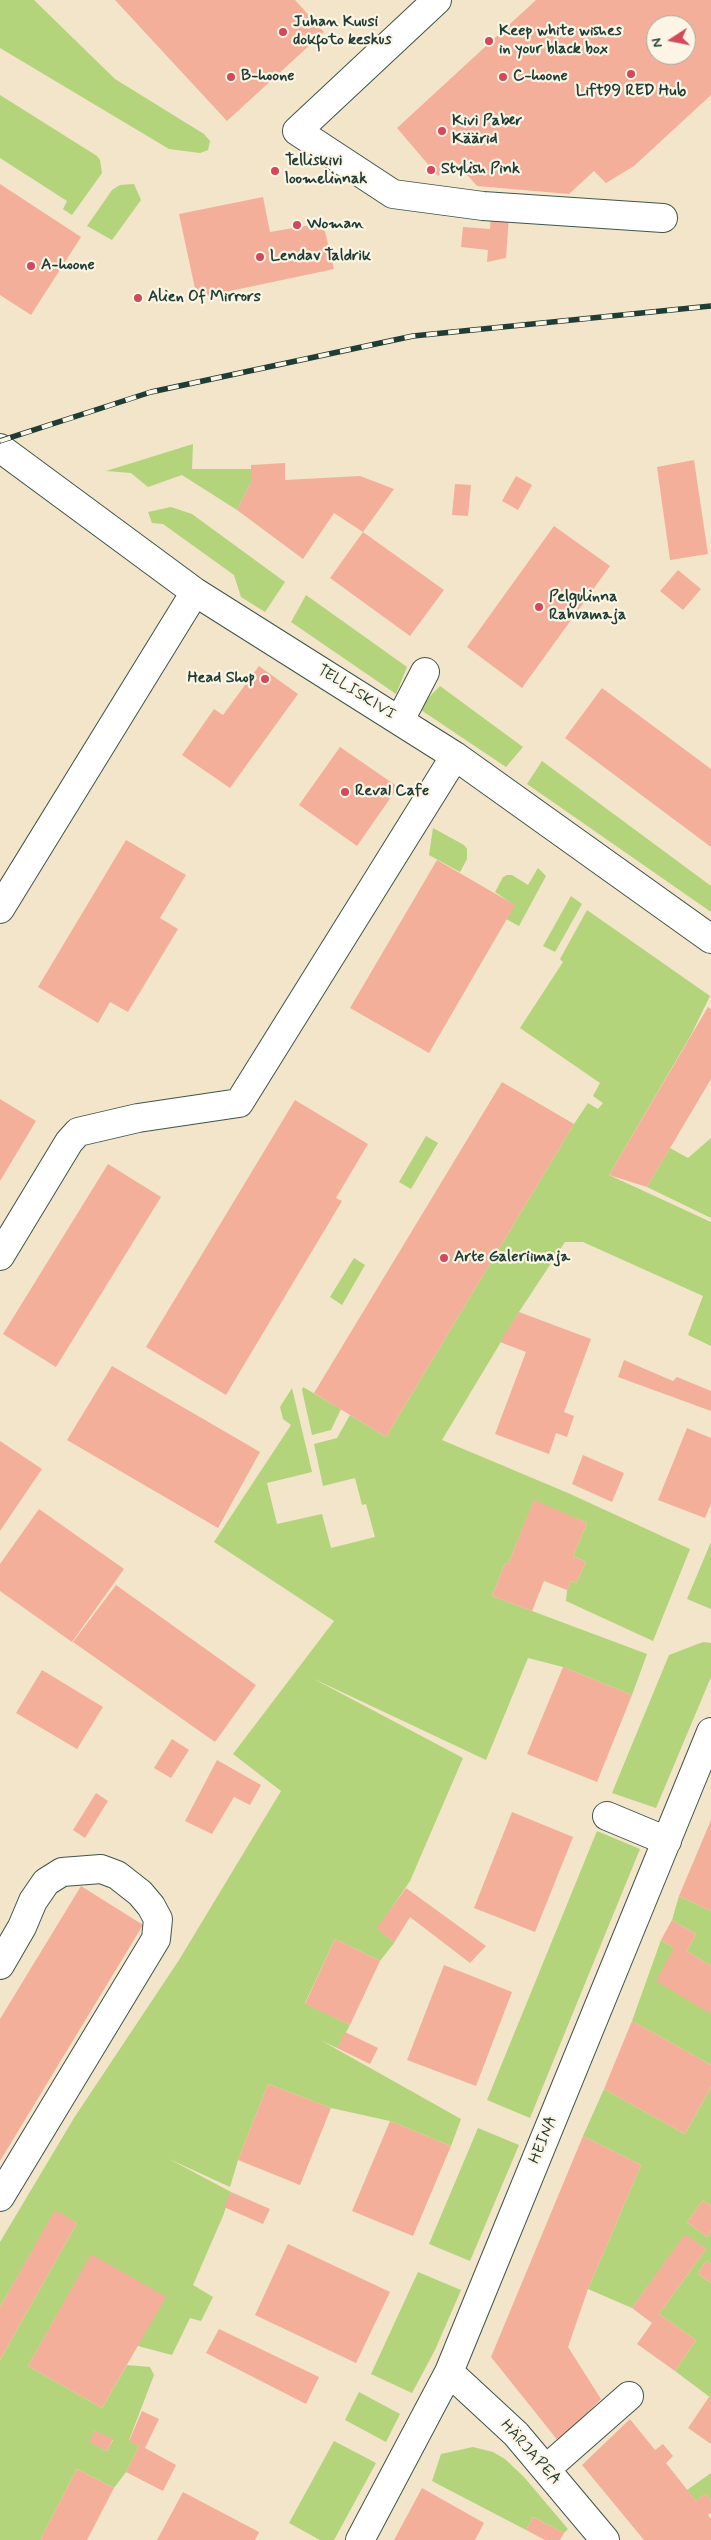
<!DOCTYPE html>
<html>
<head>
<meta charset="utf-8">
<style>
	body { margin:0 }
	#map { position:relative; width:711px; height:2540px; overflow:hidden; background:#f2e5c9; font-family:Mynerve,sans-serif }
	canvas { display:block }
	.north { position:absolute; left:646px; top:15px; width:50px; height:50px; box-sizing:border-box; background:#fcf5e5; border:1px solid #a4ab9e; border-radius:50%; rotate:259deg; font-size:14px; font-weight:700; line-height:20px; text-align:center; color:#1f3d34 }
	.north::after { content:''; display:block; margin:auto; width:18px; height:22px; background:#d1495b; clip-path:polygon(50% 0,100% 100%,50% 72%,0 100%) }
</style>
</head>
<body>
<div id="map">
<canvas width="711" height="2540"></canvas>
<div class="north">N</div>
</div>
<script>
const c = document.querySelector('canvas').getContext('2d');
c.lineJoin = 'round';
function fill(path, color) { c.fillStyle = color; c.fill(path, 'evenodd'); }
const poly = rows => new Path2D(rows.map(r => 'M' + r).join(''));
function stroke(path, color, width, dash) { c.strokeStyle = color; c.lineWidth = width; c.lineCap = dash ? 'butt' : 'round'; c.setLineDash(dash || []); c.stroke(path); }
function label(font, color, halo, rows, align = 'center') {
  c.font = font + ' Mynerve,sans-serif'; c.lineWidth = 4.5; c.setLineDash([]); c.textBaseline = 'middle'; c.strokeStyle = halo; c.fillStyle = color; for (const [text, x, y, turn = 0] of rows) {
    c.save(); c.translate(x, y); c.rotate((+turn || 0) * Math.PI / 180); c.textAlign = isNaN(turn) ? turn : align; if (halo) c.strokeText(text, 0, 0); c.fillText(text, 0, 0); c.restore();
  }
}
const green = poly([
	[0,0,34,0,115,79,204,134,210,141,208,150,200,153,169,149,0,48],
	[0,95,97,156,100,160,102,173,72,215,63,209,67,201,0,158],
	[134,184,141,200,112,240,87,226,112,190,120,185],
	[193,444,192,469,251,469,251,482,237,510,182,475,148,487,131,473,106,471],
	[171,507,192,514,285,582,265,612,241,597,234,575,163,524,152,523,148,512],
	[306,595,407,667,396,694,291,622],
	[440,686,523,747,506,767,421,710,428,698],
	[542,761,711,886,711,912,527,784],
	[433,828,464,845,467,849,467,859,460,872,429,855],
	[538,868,546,876,519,926,506,919,514,905,495,892,503,877,507,875,512,875,528,885],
	[571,896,582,904,555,952,543,946],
	[587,910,710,996,691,1035,609,1175,711,1222,711,1346,688,1335,703,1296,583,1242,565,1242,519,1312,442,1440,568,1493,690,1549,653,1641,566,1601,567,1590,571,1581,576,1583,586,1562,573,1556,587,1523,534,1501,508,1564,505,1563,492,1596,647,1654,632,1695,563,1667,528,1658,486,1760,312,1678,463,1758,410,1881,378,1928,394,1943,380,1961,335,1939,305,2003,350,2025,337,2048,322,2041,461,2119,451,2146,390,2121,331,2108,268,2084,238,2160,230,2187,169,2159,231,2192,223,2216,193,2285,213,2297,201,2321,190,2318,172,2355,138,2346,91,2255,28,2366,102,2408,127,2365,150,2367,154,2375,129,2440,139,2446,126,2472,114,2488,77,2469,40,2540,0,2540,0,2360,77,2223,55,2211,0,2307,0,2242,74,2118,179,1960,281,1791,233,1754,334,1621,214,1542,291,1425,283,1419,280,1407,292,1388,312,1472,267,1483,277,1524,322,1514,331,1548,375,1537,366,1504,362,1505,355,1478,323,1486,314,1444,337,1438,350,1415,386,1437,574,1124,588,1103,598,1109,603,1103,593,1096,600,1083,520,1028,563,962,560,959],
	[95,2431,113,2440,107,2451,90,2442],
	[426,1136,438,1143,411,1189,399,1182],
	[711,1138,711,1218,647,1187,670,1148,688,1158],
	[354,1258,365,1265,342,1305,330,1297],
	[303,1387,341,1409,331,1430,312,1435,302,1390],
	[711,1542,711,1609,687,1599],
	[703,1642,711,1643,711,1677,656,1808,612,1793,669,1655],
	[597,1831,640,1849,530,2118,487,2100],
	[679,1896,711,1911,711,1966,687,1951,696,1934,672,1920],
	[661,1940,674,1948,711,2014,711,2065,632,2021],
	[711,2087,711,2206,703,2200,687,2222,707,2237,711,2231,711,2264,706,2261,698,2274,711,2283,711,2398,675,2371,696,2340,659,2314,706,2249,685,2235,632,2308,588,2289,641,2165,583,2136,604,2089,685,2134],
	[478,2128,519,2145,470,2261,429,2244],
	[418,2272,461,2290,435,2350,412,2393,371,2374],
	[359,2392,400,2414,386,2442,345,2420],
	[334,2441,376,2463,334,2540,320,2540,289,2523],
	[473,2447,493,2452,505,2459,524,2477,568,2529,564,2533,533,2517,526,2530,432,2481,441,2454],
	[711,2473,711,2501,705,2494,696,2501,687,2490]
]);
const building = poly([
	[115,0,295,0,324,32,227,121],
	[536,0,711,0,711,95,634,166,606,183,594,171,569,194,477,186,455,161,438,176,397,128],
	[656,25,686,25,686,55,656,55],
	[0,184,81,237,31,315,0,295],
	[263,197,270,232,323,223,334,269,197,298,179,214],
	[491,214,509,216,506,258,487,262,488,250,461,247,463,227,490,229],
	[694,460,708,554,670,560,657,467],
	[285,463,285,480,360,476,394,489,363,532,334,513,303,559,237,510,251,482,251,465],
	[516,476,532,485,518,510,502,501],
	[455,484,471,485,468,516,452,515],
	[554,526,610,566,522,688,467,647],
	[363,532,444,590,410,636,330,578],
	[678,570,701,589,683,610,660,591],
	[259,666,298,694,230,788,182,755,214,709,223,715],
	[602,688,711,769,711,847,565,738],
	[340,747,398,787,357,846,299,805],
	[126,840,186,875,160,918,178,929,128,1012,110,1002,98,1023,38,987],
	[437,860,515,905,429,1053,350,1008],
	[708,1007,711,1009,711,1079,647,1187,609,1175],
	[502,1082,574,1124,386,1437,314,1393],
	[0,1099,36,1121,0,1181],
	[295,1100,368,1144,336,1198,342,1201,226,1395,146,1347],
	[108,1164,161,1197,56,1367,3,1334],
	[519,1312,591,1339,564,1412,574,1416,567,1437,556,1433,549,1454,495,1434,526,1352,500,1342],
	[624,1360,673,1381,677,1377,711,1391,711,1411,618,1377],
	[112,1366,260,1452,218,1528,67,1440],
	[687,1428,711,1438,711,1504,705,1518,658,1500],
	[0,1441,42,1469,0,1531],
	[583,1455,624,1473,612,1502,572,1484],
	[534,1500,587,1523,573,1556,586,1562,576,1583,571,1581,567,1590,544,1581,532,1611,492,1596,505,1563,508,1564],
	[39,1509,124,1569,72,1642,0,1591,0,1564],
	[116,1585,256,1685,215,1742,73,1642],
	[563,1667,632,1695,597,1782,527,1754],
	[42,1670,103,1707,77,1749,16,1713],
	[172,1739,189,1750,171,1778,154,1768],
	[217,1760,261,1785,250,1805,234,1797,212,1834,185,1821],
	[96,1793,108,1801,85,1838,73,1830],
	[512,1812,573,1837,535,1932,474,1908],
	[711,1820,711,1911,679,1896],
	[81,1886,143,1925,0,2161,0,2019],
	[406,1888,486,1946,470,1963,410,1917,394,1943,377,1928],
	[672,1920,696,1934,687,1951,711,1966,711,2014,656,1981,674,1948,661,1940],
	[335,1939,380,1961,350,2025,305,2004],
	[444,1965,512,1992,476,2086,407,2060],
	[632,2021,711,2065,711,2087,685,2134,604,2089],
	[345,2032,378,2048,370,2064,337,2048],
	[268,2084,331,2108,300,2185,238,2160],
	[390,2121,451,2146,413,2236,352,2211],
	[583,2136,641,2165,588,2289,568,2347,601,2399,559,2442,491,2357],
	[231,2192,270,2209,263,2224,224,2207],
	[703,2200,711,2206,711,2231,707,2237,687,2222],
	[55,2210,77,2223,0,2360,0,2307],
	[685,2234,706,2249,659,2314,696,2340,675,2371,637,2344,652,2323,632,2308],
	[288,2244,390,2292,356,2363,255,2315],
	[91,2254,166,2297,102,2408,28,2366],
	[706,2261,711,2264,711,2283,698,2274],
	[219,2329,319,2377,306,2404,206,2353],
	[709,2397,711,2398,711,2444,688,2428],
	[142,2411,159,2419,145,2448,176,2465,163,2491,126,2472,139,2446,129,2441],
	[630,2419,655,2450,663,2444,673,2456,666,2463,696,2501,705,2494,711,2501,711,2513,708,2515,711,2519,711,2540,644,2540,582,2465],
	[95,2431,113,2439,107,2451,89,2442],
	[77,2469,114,2488,87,2540,40,2540],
	[422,2488,484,2523,475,2540,394,2540],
	[183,2492,259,2532,255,2540,157,2540],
	[533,2517,564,2533,560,2540,545,2540,526,2530]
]);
const minor = poly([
	[437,0,297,131,393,194,483,206,663,218],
	[0,448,195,592,455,756,711,939],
	[400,720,425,672],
	[0,909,195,592],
	[0,1256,69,1142,78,1132,138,1118,239,1103,455,756],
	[607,1816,667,1841],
	[0,1965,22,1927,33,1901,46,1882,62,1872,101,1869,117,1875,140,1893,151,1906,158,1919,156,1939,0,2197],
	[449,2372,516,2434,605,2540],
	[546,2469,629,2396],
	[360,2540,449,2372,711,1732]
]);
const rail = poly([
	[0,441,151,392,413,336,711,306]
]);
const markers = [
	[283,32,5,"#d1495b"],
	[489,41,5,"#d1495b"],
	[631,74,5,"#d1495b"],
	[231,77,5,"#d1495b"],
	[503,77,5,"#d1495b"],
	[442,131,5,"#d1495b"],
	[431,170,5,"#d1495b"],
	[275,171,5,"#d1495b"],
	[297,225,5,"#d1495b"],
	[260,257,5,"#d1495b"],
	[31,266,5,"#d1495b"],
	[138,298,5,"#d1495b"],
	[539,607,5,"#d1495b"],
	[265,679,5,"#d1495b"],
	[345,792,5,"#d1495b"],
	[444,1258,5,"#d1495b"]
];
const poiNames = [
	["Juhan Kuusi",293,23],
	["dokfoto keskus",293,41],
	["Keep white wishes",499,32],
	["in your black box",499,50],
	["B-hoone",241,77],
	["C-hoone",513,77],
	["Lift99 RED Hub",631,92,"center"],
	["Kivi Paber",452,122],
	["Käärid",452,140],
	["Telliskivi",285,162],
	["loomelinnak",285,180],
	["Stylish Pink",441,170],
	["Woman",307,225],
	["Lendav Taldrik",270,257],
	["A-hoone",41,266],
	["Alien Of Mirrors",148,298],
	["Pelgulinna",549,598],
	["Rahvamaja",549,616],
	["Head Shop",255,679,"right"],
	["Reval Cafe",355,792],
	["Arte Galeriimaja",454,1258]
];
const streetNames = [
	["TELLISKIVI",356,693,32],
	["HEINA",544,2140,-68],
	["HÄRJAPEA",530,2453,48]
];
fill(green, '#b3d47b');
fill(building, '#f4af9a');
stroke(minor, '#3f564a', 30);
stroke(minor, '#fff', 28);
stroke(rail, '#1f3d34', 5.5);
stroke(rail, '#fcf5e5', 4, [11]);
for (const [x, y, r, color] of markers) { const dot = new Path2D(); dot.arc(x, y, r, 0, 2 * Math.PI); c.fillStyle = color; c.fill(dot); stroke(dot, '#fcf5e5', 2); }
label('bold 16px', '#1f3d34', '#fcf5e5', poiNames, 'left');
label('16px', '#1f3d34', '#fcf5e5', streetNames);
</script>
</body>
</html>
